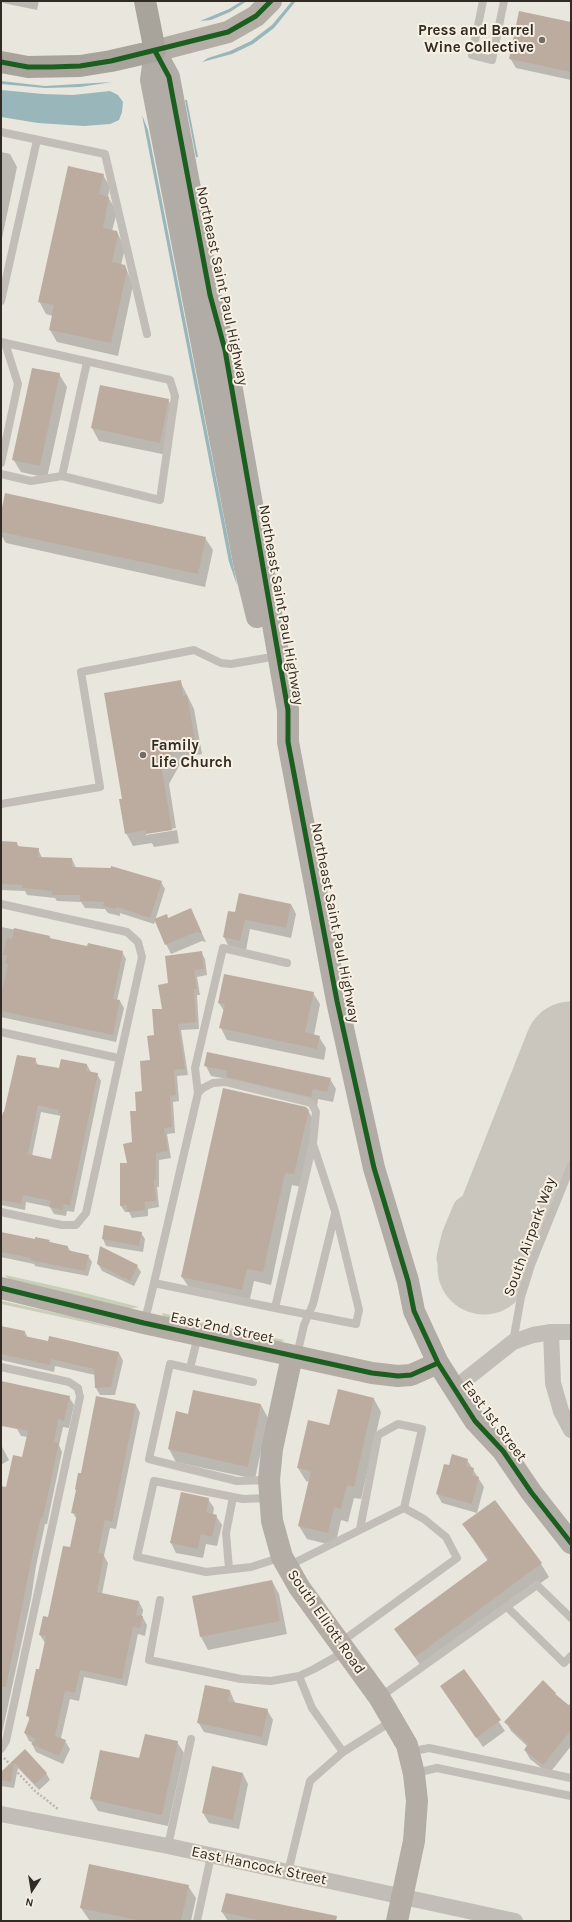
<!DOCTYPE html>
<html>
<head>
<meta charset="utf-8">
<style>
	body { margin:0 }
	#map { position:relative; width:572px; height:1922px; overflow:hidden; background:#e9e6dd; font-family:Karla,sans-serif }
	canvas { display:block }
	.frame { position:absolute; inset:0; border:2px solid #322b25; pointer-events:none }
	.north { position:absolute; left:12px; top:1870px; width:40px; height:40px; -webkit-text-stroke:3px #f8f1e3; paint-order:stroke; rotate:192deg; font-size:11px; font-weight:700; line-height:16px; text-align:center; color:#322b25 }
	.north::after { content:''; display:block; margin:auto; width:14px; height:18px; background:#322b25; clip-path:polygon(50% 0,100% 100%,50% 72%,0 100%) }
</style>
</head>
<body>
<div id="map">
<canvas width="572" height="1922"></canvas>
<div class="frame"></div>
<div class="north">N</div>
</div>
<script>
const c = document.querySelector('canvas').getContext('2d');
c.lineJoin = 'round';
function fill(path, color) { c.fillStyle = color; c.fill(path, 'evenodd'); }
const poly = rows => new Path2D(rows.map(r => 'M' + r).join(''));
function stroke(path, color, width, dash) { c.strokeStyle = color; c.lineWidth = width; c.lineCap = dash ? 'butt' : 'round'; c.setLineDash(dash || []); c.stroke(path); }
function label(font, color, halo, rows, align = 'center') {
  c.font = font + ' Karla,sans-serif'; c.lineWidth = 4; c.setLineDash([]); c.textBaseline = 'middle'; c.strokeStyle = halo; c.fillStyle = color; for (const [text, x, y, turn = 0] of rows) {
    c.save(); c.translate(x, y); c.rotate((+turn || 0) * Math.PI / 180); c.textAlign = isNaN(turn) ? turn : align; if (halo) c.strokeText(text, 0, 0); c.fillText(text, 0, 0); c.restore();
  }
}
const green = poly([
	[5,1275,77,1291,139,1307,130,1309,84,1297,8,1279],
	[2,1301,75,1317,121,1330,1,1304],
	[162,1313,284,1340,281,1343,164,1318]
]);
const water = poly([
	[242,1,247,1,230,12,211,20,200,21,229,9],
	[292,1,296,1,274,28,253,44,232,54,202,62,208,58,230,51,251,41,272,25],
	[1,81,45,86,112,82,80,87,45,88,1,84],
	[1,90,43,94,73,95,110,91,118,95,123,102,122,112,119,120,110,124,84,126,38,123,1,117],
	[185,100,187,100,198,157,196,157],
	[142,115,148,130,237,585,229,562]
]);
const shadow = poly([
	[2,1,39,1,37,10,3,3],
	[571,23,571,80,516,68,510,58],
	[1,152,10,154,17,167,1,243],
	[103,175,110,187,108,197,117,212,112,231,117,232,125,248,121,265,125,266,133,285,118,356,57,342,50,330,53,316,46,314,39,301],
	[59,374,67,387,47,478,21,472,13,459],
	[168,400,176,413,167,455,99,441,92,428],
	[1,518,205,538,213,550,205,587,6,543,1,535],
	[180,681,194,709,202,754,184,757,169,784,176,828,146,833,146,835,177,830,179,843,154,847,152,843,133,846,126,833,123,799],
	[1,842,17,843,19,847,38,849,42,858,72,859,76,868,161,882,165,889,154,924,120,913,120,916,108,913,105,909,85,908,81,902,57,901,55,898,27,895,25,891,1,890],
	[291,904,296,914,291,938,250,929,246,950,229,947,224,937,229,912,235,913],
	[191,910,206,942,202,941,171,954,166,944,168,919],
	[1,927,49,936,51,939,88,947,122,952,126,959,117,1001,120,1001,124,1008,116,1042,1,1017],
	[201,952,205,959,207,975,197,977,200,995,197,995,199,1029,181,1030,188,1075,177,1076,179,1101,173,1102,175,1133,167,1134,171,1158,159,1160,159,1187,157,1187,159,1207,148,1209,148,1216,132,1218,129,1212,125,1212,121,1206,128,1164,143,1092,151,1061,155,1036,170,984],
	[313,993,320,1004,314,1035,319,1037,326,1048,324,1060,227,1040,221,1028,224,1011,219,1003],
	[35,1059,38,1065,59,1069,87,1065,91,1072,97,1074,101,1081,74,1212,67,1211,66,1216,54,1214,50,1207,26,1202,25,1210,1,1205,1,1124],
	[41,1112,61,1116,52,1160,32,1156],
	[206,1066,330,1079,336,1089,333,1102,318,1099,317,1107,228,1079,211,1076],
	[307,1109,315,1122,301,1187,292,1185,271,1285,254,1281,249,1303,190,1289,182,1277],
	[1,1233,36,1240,36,1238,68,1247,71,1252,88,1256,92,1262,88,1276,35,1266,34,1264,1,1257],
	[141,1233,145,1239,143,1252,106,1246,103,1239],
	[98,1264,137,1266,141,1272,134,1286,102,1271],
	[1,1327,25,1332,28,1338,119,1353,123,1361,115,1395,100,1395,96,1388,95,1375,55,1366,54,1372,1,1360],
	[1,1382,69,1397,74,1405,69,1428,63,1427,59,1445,62,1452,47,1524,45,1524,36,1566,31,1599,1,1738,1,1487,7,1488,23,1458,28,1437,21,1436,17,1429,1,1426],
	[374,1399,381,1412,361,1499,354,1498,348,1522,341,1520,335,1546,307,1539,299,1526,310,1482,306,1481,298,1468,330,1426],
	[136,1405,140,1413,116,1529,110,1528,104,1556,108,1563,102,1594,139,1602,143,1610,142,1616,147,1625,145,1636,138,1634,127,1686,84,1677,79,1701,70,1699,61,1738,65,1741,70,1749,63,1764,36,1752,32,1744,33,1743,29,1741,25,1733,30,1720,28,1716,40,1671,45,1643,40,1635,48,1618,71,1548,77,1520,73,1513,81,1475],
	[261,1405,268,1418,255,1479,176,1462,169,1449,189,1415],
	[1,1445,9,1460,1,1465],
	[467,1460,484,1487,477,1513,442,1503,437,1494,450,1467],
	[208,1499,214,1508,213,1515,216,1516,222,1525,217,1546,206,1544,203,1558,176,1553,171,1543],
	[495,1501,541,1564,549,1577,423,1669,395,1629,488,1561,463,1524],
	[272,1581,279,1594,287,1634,208,1650,201,1637],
	[464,1670,505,1731,483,1747,441,1686],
	[543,1682,568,1706,571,1702,571,1746,549,1774,530,1759,525,1750,528,1747,511,1731,506,1722],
	[206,1686,230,1691,235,1703,267,1710,273,1720,267,1746,204,1732,198,1722],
	[177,1742,184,1753,168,1826,98,1811,91,1799,140,1759],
	[25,1751,46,1773,50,1780,39,1790,18,1768,14,1788,1,1786,1,1774],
	[213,1768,243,1774,248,1784,239,1829,209,1823,203,1813],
	[188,1886,196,1898,191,1921,90,1921,81,1908],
	[222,1912,328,1921,228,1921]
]);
const taxiway = poly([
	[484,1268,472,1271,459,1266,455,1258,460,1237,470,1213,483,1208,509,1205]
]);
const runway = poly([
	[484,1268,571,1048]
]);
const building = poly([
	[519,11,571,22,571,72,509,59],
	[68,166,104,174,99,194,109,197,103,228,117,231,118,235,112,262,125,265,127,271,111,343,49,330,54,305,38,302],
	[32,368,60,373,40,466,12,460],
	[100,385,169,399,160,443,91,428],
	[5,493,206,537,198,574,1,532,1,513],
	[181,680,183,696,187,695,195,741,177,744,162,770,172,830,146,834,145,830,125,834,119,799,122,799,104,693],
	[1,841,17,842,17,846,39,848,38,857,72,858,72,867,111,868,111,866,162,881,150,918,117,907,116,909,103,906,104,902,80,901,80,895,52,895,52,891,22,888,22,885,1,884],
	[239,893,291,904,286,928,245,920,240,941,223,937,228,911,235,912],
	[191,908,202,933,196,932,165,945,154,919,167,914,168,918],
	[14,928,50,936,49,938,87,946,88,943,123,951,113,999,120,1000,113,1035,1,1011,1,997,8,964,5,963,7,955,3,955,7,938,12,939],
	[202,951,204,969,194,970,197,989,194,989,196,1022,178,1024,185,1069,174,1070,176,1095,170,1096,172,1127,164,1128,168,1151,156,1153,156,1180,154,1180,156,1201,145,1202,145,1210,127,1212,127,1205,120,1206,120,1163,127,1163,123,1144,132,1142,130,1111,136,1111,135,1092,142,1091,140,1061,150,1060,147,1036,154,1035,152,1009,162,1009,158,985,168,983,165,956],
	[224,974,314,992,305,1032,320,1036,317,1049,219,1028,225,1004,218,1003],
	[207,1052,331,1078,327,1092,313,1089,311,1097,226,1077,227,1071,204,1066],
	[17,1055,36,1058,35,1064,59,1068,61,1059,87,1064,86,1071,98,1073,70,1206,64,1204,63,1210,49,1207,51,1201,23,1195,21,1204,1,1200,1,1120,3,1112,4,1112],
	[38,1105,58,1110,58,1113,61,1113,51,1159,28,1154],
	[223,1088,306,1107,309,1110,294,1174,285,1173,263,1272,247,1269,242,1290,181,1277],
	[104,1225,142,1232,139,1246,102,1239],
	[1,1232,35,1239,35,1237,50,1240,49,1242,68,1246,67,1250,89,1255,85,1271,30,1260,31,1258,1,1252],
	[100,1246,138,1265,130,1281,97,1264],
	[1,1326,25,1331,24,1336,48,1341,49,1336,119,1352,111,1387,95,1388,94,1369,51,1359,50,1365,1,1354],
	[1,1381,70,1396,64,1421,58,1419,54,1442,59,1443,43,1517,41,1517,32,1557,6,1687,1,1687,1,1486,6,1487,13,1455,22,1457,28,1431,1,1425],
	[338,1389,374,1398,354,1487,347,1485,341,1509,334,1507,328,1533,298,1526,311,1471,297,1468,308,1420,329,1425],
	[193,1390,261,1404,248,1467,168,1449,176,1411,188,1414],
	[96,1396,136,1404,112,1522,105,1520,98,1553,104,1554,97,1592,139,1601,136,1615,143,1616,140,1628,133,1627,122,1679,80,1670,75,1693,65,1691,55,1736,66,1740,59,1756,31,1744,36,1739,24,1733,30,1717,26,1716,36,1669,39,1669,46,1636,39,1635,43,1616,48,1617,63,1546,70,1547,77,1514,71,1513,76,1490,75,1489,78,1473,81,1473],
	[452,1454,468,1459,466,1466,474,1468,472,1475,479,1477,472,1504,436,1494,444,1464,449,1465],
	[181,1492,209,1498,206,1512,217,1515,212,1537,201,1534,198,1549,170,1543],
	[495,1500,542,1563,415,1657,394,1629,489,1559,462,1524],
	[272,1580,280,1621,200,1637,192,1596],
	[464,1669,501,1720,476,1738,440,1686],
	[543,1680,556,1693,555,1694,571,1707,571,1730,543,1765,524,1750,528,1744,504,1722],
	[205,1685,230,1690,228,1701,268,1709,262,1737,197,1723],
	[145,1734,178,1741,162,1815,90,1799,100,1750,139,1758],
	[25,1749,47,1773,35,1784,14,1763,11,1782,1,1780,1,1772],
	[212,1766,243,1773,233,1820,202,1813],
	[89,1864,189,1885,181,1921,142,1921,80,1908],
	[226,1893,337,1916,336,1921,262,1921,221,1912]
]);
const path = poly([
	[4,1758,35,1791,58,1809]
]);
const lane = poly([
	[483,1,472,55,492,60,504,1],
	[1,132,105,154,147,334],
	[1,301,37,140],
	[1,342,170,380,175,396,160,500,62,476,87,362],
	[1,463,18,384,5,343],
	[1,474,31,481,62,476],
	[1,804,100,787,81,672,194,650,221,663,231,664,266,658],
	[1,904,127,932,138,942,142,957,86,1213,76,1225,62,1225,1,1212],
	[1,1032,118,1058],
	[198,1093,195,1068,223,948,287,963],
	[275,1308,356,1324,359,1310,335,1211,313,1144],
	[144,1323,148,1308,154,1283,198,1093,203,1088,213,1083,226,1082,308,1102,312,1104,316,1112,313,1143,275,1308,154,1283],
	[513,1342,521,1297,531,1265,571,1166],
	[297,1355,304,1325,313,1304,335,1214],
	[1,1367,69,1382,78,1388,80,1397,6,1741,1,1749],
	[190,1368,198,1336],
	[253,1382,170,1364,149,1459,237,1481,268,1480],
	[269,1498,243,1499,154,1481,137,1557,206,1572,251,1567,282,1557],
	[360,1529,378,1435,398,1424,422,1429,404,1508],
	[288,1566,404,1508,424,1519,446,1537,457,1558,341,1642],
	[229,1569,226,1533,233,1497],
	[160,1600,149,1660,241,1679,271,1681,299,1676,314,1669,346,1651],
	[507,1607,564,1663,571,1656],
	[299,1676,312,1708,343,1752,392,1721],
	[380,1697,537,1585,571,1618],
	[409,1752,429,1748,571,1778],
	[415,1773,437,1768,571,1796],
	[168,1846,191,1739],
	[288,1872,310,1781,343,1752],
	[197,1921,211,1856]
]);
const street = poly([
	[551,1332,553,1383,561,1411,571,1430],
	[465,1380,513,1342,533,1335,551,1332,571,1332],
	[1,1814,168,1846,515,1921]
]);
const secondary = poly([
	[155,51,228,32,256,16,271,1],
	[1,1288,144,1323,372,1373,398,1376,411,1375,438,1363],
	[292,1356,272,1449,269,1480,272,1521,282,1557,299,1587,379,1697,407,1745,414,1774,417,1801,414,1841,397,1921]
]);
const primary = poly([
	[155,51,169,77,210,295,225,350,288,710,288,742,337,1001,374,1168,408,1281,414,1311,438,1363,475,1421,503,1451,531,1492,571,1543],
	[155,51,151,80,245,568,257,617]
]);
const highway = poly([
	[1,62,28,67,80,66,111,61,155,51,145,1]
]);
const cycleway = poly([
	[155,51,169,77,210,295,225,350,288,710,288,742,337,1001,374,1168,408,1281,414,1311,438,1363,475,1421,503,1451,531,1492,571,1543],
	[1,62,28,67,51,67,80,66,111,61,228,32,256,16,271,1],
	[1,1288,144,1323,372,1373,398,1376,411,1375,438,1363]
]);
const markers = [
	[542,40,4,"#726c65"],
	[143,755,4,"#726c65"]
];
const poiNames = [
	["Press and Barrel",534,31],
	["Wine Collective",534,48],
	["Family",151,746,"left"],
	["Life Church",151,763,"left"]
];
const streetNames = [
	["Northeast Saint Paul Highway",222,286,78],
	["Northeast Saint Paul Highway",281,605,80],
	["Northeast Saint Paul Highway",335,923,79],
	["South Airpark Way",530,1237,-70],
	["East 2nd Street",222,1328,12],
	["East 1st Street",494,1421,53],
	["South Elliott Road",326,1622,55],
	["East Hancock Street",259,1866,12]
];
fill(green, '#c7cfb7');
fill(water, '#99b6ba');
fill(shadow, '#0003');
stroke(taxiway, '#cac6be', 37);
stroke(runway, '#cac6be', 93);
fill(building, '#bcac9f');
stroke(path, '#bbb6ae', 2.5, [2, 2]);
stroke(lane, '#c2bdb6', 8);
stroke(street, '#c2bdb6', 16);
stroke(secondary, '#b3ada6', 22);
stroke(primary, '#b1aca5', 22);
stroke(highway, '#a8a49c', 22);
stroke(cycleway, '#1b5e20', 5);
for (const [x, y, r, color] of markers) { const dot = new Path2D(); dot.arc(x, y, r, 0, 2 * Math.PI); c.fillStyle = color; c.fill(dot); stroke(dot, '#f8f1e3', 1.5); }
label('bold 15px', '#322b25', '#f8f1e3', poiNames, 'right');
label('15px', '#322b25', '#f8f1e3', streetNames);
</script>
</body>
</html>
